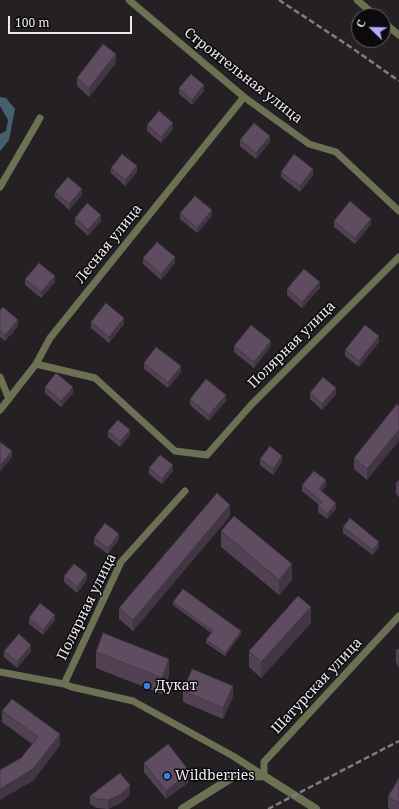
<!DOCTYPE html>
<html>
<head>
<meta charset="utf-8">
<style>
	body { margin:0 }
	#map { position:relative; width:399px; height:809px; overflow:hidden; background:#242024; font-family:"Noto Serif",serif }
	canvas { display:block }
	.north { position:absolute; left:351px; top:8px; width:40px; height:40px; box-sizing:border-box; background:#0c0a0c; border:1px solid #666366; border-radius:50%; rotate:293deg; font-size:11px; font-weight:700; line-height:16px; text-align:center; color:#ece9ec }
	.north::after { content:''; display:block; margin:auto; width:14px; height:18px; background:#b4acf9; clip-path:polygon(50% 0,100% 100%,50% 72%,0 100%) }
	.scale { position:absolute; left:8px; top:16px; width:124px; height:18px; box-sizing:border-box; border:2px solid #ece9ec; border-top:0; padding-left:5px; font-size:12px; line-height:14px; white-space:nowrap; color:#ece9ec; -webkit-text-stroke:3px #0c0a0c; paint-order:stroke }
</style>
</head>
<body>
<div id="map">
<canvas width="399" height="809"></canvas>
<div class="north">С</div>
<div class="scale">100 m</div>
</div>
<script>
const c = document.querySelector('canvas').getContext('2d');
c.lineJoin = 'round';
function fill(path, color) { c.fillStyle = color; c.fill(path, 'evenodd'); }
const poly = rows => new Path2D(rows.map(r => 'M' + r).join(''));
function stroke(path, color, width, dash) { c.strokeStyle = color; c.lineWidth = width; c.lineCap = dash ? 'butt' : 'round'; c.setLineDash(dash || []); c.stroke(path); }
function label(font, color, halo, rows, align = 'center') {
  c.font = font + ' "Noto Serif",serif'; c.lineWidth = 3; c.setLineDash([]); c.textBaseline = 'middle'; c.strokeStyle = halo; c.fillStyle = color; for (const [text, x, y, turn = 0] of rows) {
    c.save(); c.translate(x, y); c.rotate((+turn || 0) * Math.PI / 180); c.textAlign = isNaN(turn) ? turn : align; if (halo) c.strokeText(text, 0, 0); c.fillText(text, 0, 0); c.restore();
  }
}
const water = poly([
	[0,97,6,98,15,109,9,140,0,151,0,134,6,131,8,120,0,106]
]);
const minor = poly([
	[129,0,244,97,309,144,336,152,399,211],
	[357,0,376,16],
	[383,22,399,35],
	[0,187,40,118],
	[36,364,95,378,175,451,207,455,251,405,399,257],
	[0,377,9,399],
	[0,410,36,364,50,338,244,97],
	[0,672,64,684,72,687,133,701,233,756,264,776],
	[64,684,121,562,185,491],
	[264,776,264,762,399,616]
]);
const tertiary = poly([
	[182,809,233,777,264,776,316,809]
]);
const rail = poly([
	[279,0,352,48,399,81],
	[268,809,399,741]
]);
const wall = poly([
	[116,63,89,97,77,86,77,78],
	[179,88,204,91,192,105,179,94],
	[147,125,173,129,161,143,147,131],
	[240,140,270,142,256,159,240,146],
	[111,168,137,172,125,186,111,173],
	[281,172,313,175,300,192,281,177],
	[55,192,82,195,69,210,55,197],
	[180,213,212,216,197,233,180,219],
	[75,218,101,221,88,236,75,224],
	[334,221,371,224,355,244,334,227],
	[143,258,175,263,161,280,143,264],
	[25,279,55,282,41,298,25,285],
	[320,288,302,308,287,295,287,289],
	[0,310,18,326,5,341,0,337],
	[91,322,124,324,109,343,91,328],
	[379,342,359,367,345,356,345,350],
	[234,346,271,346,254,368,234,352],
	[144,363,181,372,168,388,144,369],
	[45,387,73,393,61,407,45,393],
	[310,393,336,394,322,410,310,399],
	[190,399,226,401,209,421,190,405],
	[399,406,367,480,354,469,354,458],
	[108,431,130,435,120,447,108,437],
	[260,459,282,462,273,475,260,465],
	[149,468,173,471,162,484,149,474],
	[399,480,399,497,396,494,396,483],
	[302,485,326,486,322,491,336,509,327,519,318,512,318,506,319,505,302,491],
	[230,516,133,631,119,619,119,608],
	[343,527,379,547,373,555,343,533],
	[221,531,292,580,279,595,221,547],
	[94,538,119,539,108,554,94,544],
	[64,576,87,580,77,593,64,582],
	[173,602,241,634,225,656,206,643,206,640,211,633,173,605],
	[29,618,55,620,43,635,29,624],
	[311,623,261,678,249,667,249,651],
	[399,649,399,668,396,662,396,650],
	[4,651,31,651,17,668,4,657],
	[96,652,169,675,162,694,96,668],
	[183,691,233,697,223,719,183,702],
	[2,711,60,745,33,781,21,758,32,744,2,722],
	[144,763,190,781,166,799,144,772],
	[399,778,399,809,390,809,388,808,388,797],
	[130,794,121,803,108,809,97,808,90,804,90,796]
]);
const shadedWall = poly([
	[116,54,116,63,89,97,89,88],
	[204,85,204,91,192,105,192,100],
	[173,123,173,129,161,143,161,137],
	[270,136,270,142,256,159,256,153],
	[137,166,137,172,125,186,125,180],
	[313,169,313,175,300,192,300,186],
	[82,189,82,195,69,210,69,204],
	[212,210,212,216,197,233,197,228],
	[101,215,101,221,88,236,88,230],
	[371,219,371,224,355,244,355,238],
	[175,257,175,263,161,280,161,274],
	[55,276,55,282,41,298,41,292],
	[320,282,320,288,302,308,302,302],
	[124,318,124,324,109,343,109,337],
	[18,320,18,326,5,341,5,335],
	[379,336,379,342,359,367,359,361],
	[271,341,271,346,254,368,254,362],
	[181,366,181,372,168,388,168,383],
	[73,387,73,393,61,407,61,401],
	[336,388,336,394,322,410,322,404],
	[226,395,226,401,209,421,209,415],
	[130,430,130,435,120,447,120,441],
	[399,430,399,441,367,480,367,469],
	[12,451,12,457,0,472,0,466],
	[282,456,282,462,273,475,273,469],
	[173,465,173,471,162,484,162,479],
	[326,480,326,486,319,494,319,489],
	[336,503,336,509,327,519,327,514],
	[230,505,230,516,133,631,133,620],
	[119,534,119,539,108,554,108,548],
	[379,542,379,547,373,555,373,550],
	[292,564,292,580,279,595,279,580],
	[87,574,87,580,77,593,77,587],
	[311,607,311,623,261,678,261,662],
	[55,615,55,620,43,635,43,630],
	[241,631,241,634,225,656,225,653],
	[31,645,31,651,17,668,17,662],
	[169,659,169,675,162,694,162,678],
	[233,686,233,697,223,719,223,708],
	[60,734,60,745,33,781,0,800,0,789],
	[190,772,190,781,166,799,166,791],
	[130,785,130,794,121,803,108,809,108,800]
]);
const building = poly([
	[103,44,116,54,89,88,77,78,103,44],
	[191,74,204,85,192,100,179,88,191,74],
	[159,111,173,123,161,137,147,125,159,111],
	[254,123,270,136,256,153,240,140,254,123],
	[122,154,137,166,125,180,111,168,122,154],
	[294,154,313,169,300,186,281,172,294,154],
	[68,177,82,189,69,204,55,192,68,177],
	[195,196,212,210,197,228,180,213,195,196],
	[350,201,371,219,355,238,334,221,350,201],
	[87,203,101,215,88,230,75,218,87,203],
	[157,242,175,257,161,274,143,258,157,242],
	[39,263,55,276,41,292,25,279,39,263],
	[304,269,320,282,302,302,287,289,304,269],
	[106,303,124,318,109,337,91,322,106,303],
	[3,307,18,320,5,335,0,331,0,310,3,307],
	[251,325,271,341,254,362,234,346,251,325],
	[365,325,379,336,359,361,345,350,365,325],
	[156,347,181,366,168,383,144,363,156,347],
	[56,373,73,387,61,401,45,387,56,373],
	[323,377,336,388,322,404,310,393,323,377],
	[206,379,226,395,209,415,190,399,206,379],
	[397,404,399,406,399,430,367,469,354,458,397,404],
	[118,420,130,430,120,441,108,431,118,420],
	[0,442,12,451,0,466,0,442],
	[270,446,282,456,273,469,260,459,270,446],
	[160,455,173,465,162,479,149,468,160,455],
	[314,471,326,480,319,489,336,503,327,514,318,506,322,502,302,485,314,471],
	[399,480,399,485,396,483,399,480],
	[217,493,230,505,133,620,119,608,217,493],
	[234,516,292,564,279,580,221,531,234,516],
	[350,518,379,542,373,550,343,527,350,518],
	[105,523,119,534,108,548,94,538,105,523],
	[74,564,87,574,77,587,64,576,74,564],
	[183,589,241,631,225,653,206,640,213,631,173,602,183,589],
	[298,596,311,607,261,662,249,651,298,596],
	[40,603,55,615,43,630,29,618,40,603],
	[103,633,169,659,162,678,96,652,103,633],
	[19,634,31,645,17,662,4,651,19,634],
	[399,649,399,657,396,650,399,649],
	[192,669,233,686,223,708,183,691,192,669],
	[12,699,60,734,33,769,0,789,0,770,21,758,38,737,2,711,12,699],
	[168,744,190,772,166,791,144,763,168,744],
	[120,773,130,785,121,794,108,800,97,799,90,796,120,773],
	[399,778,399,803,388,797,399,778]
]);
const markers = [
	[147,686,4,"#3f7fe0"],
	[167,776,4,"#3f7fe0"]
];
const streetNames = [
	["Строительная улица",243,76,38],
	["Лесная улица",109,244,-51],
	["Полярная улица",292,345,-45],
	["Полярная улица",87,607,-64],
	["Шатурская улица",317,686,-47]
];
const poiNames = [
	["Дукат",155,686],
	["Wildberries",175,776]
];
fill(water, '#44606e');
stroke(minor, '#6c7153', 7);
stroke(tertiary, '#6c7153', 8);
stroke(rail, '#817d81', 2.5, [6, 3]);
fill(wall, '#524153');
fill(shadedWall, '#423544');
fill(building, '#5f4c61');
stroke(building, '#423544', 1);
for (const [x, y, r, color] of markers) { const dot = new Path2D(); dot.arc(x, y, r, 0, 2 * Math.PI); c.fillStyle = color; c.fill(dot); stroke(dot, '#0c0a0c', 1.5); }
label('14px', '#ece9ec', '#0c0a0c', streetNames);
label('14px', '#ece9ec', '#0c0a0c', poiNames, 'left');
</script>
</body>
</html>
